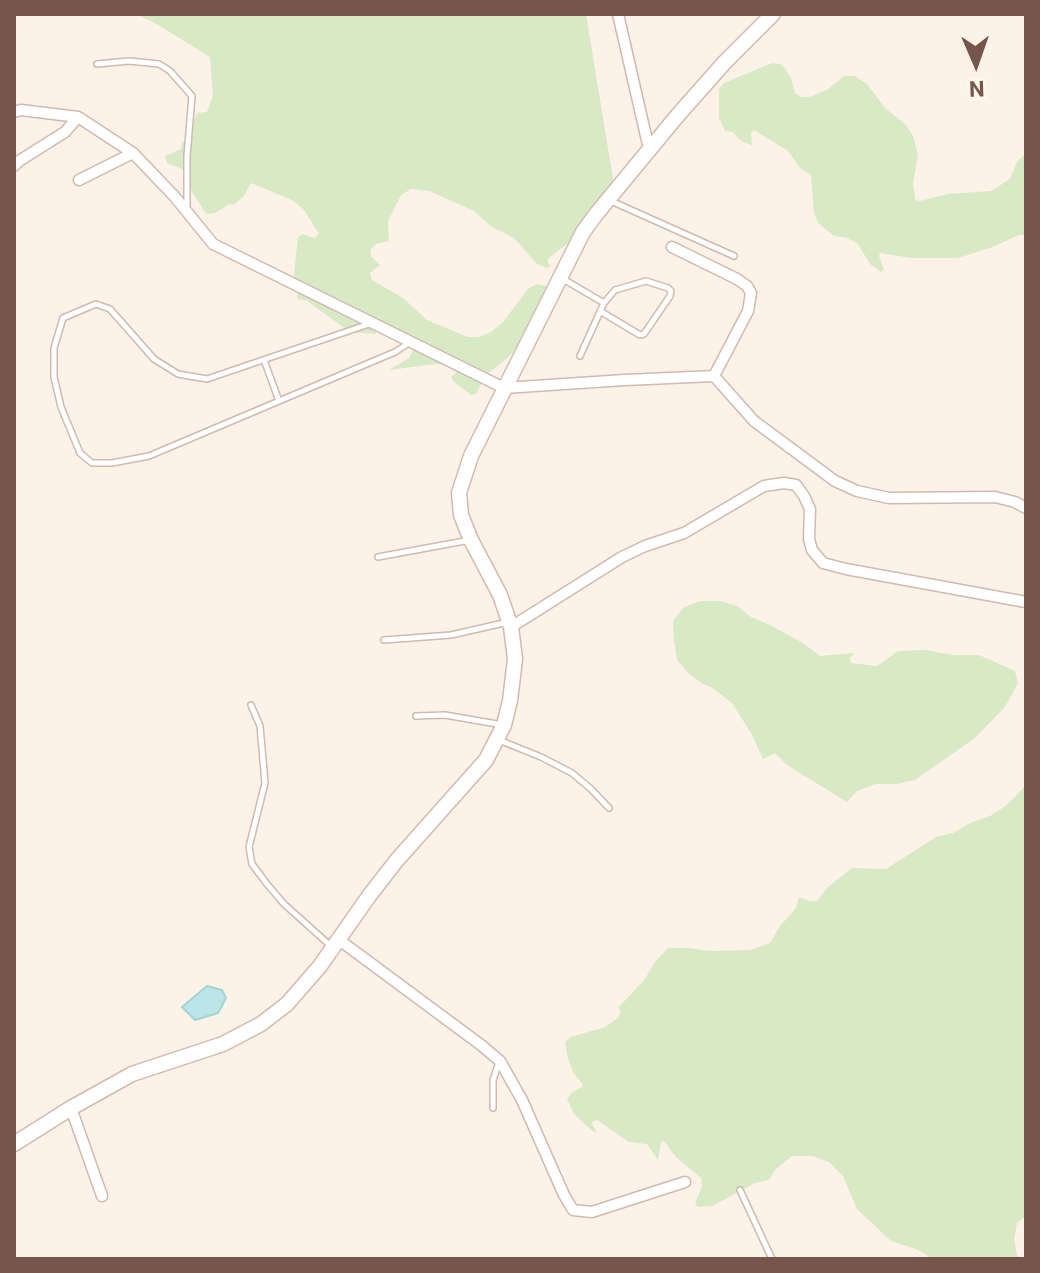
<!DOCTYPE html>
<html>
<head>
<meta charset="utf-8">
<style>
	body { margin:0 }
	#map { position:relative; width:1040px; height:1273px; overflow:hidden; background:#fcf2e7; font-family:Roboto,sans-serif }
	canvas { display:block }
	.frame { position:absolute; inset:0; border:16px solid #76564b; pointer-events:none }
	.north { position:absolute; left:936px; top:24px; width:80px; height:80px; -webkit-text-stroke:6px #fff6ed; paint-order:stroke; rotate:178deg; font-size:22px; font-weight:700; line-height:32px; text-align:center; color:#76564b }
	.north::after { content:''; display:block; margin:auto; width:28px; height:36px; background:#76564b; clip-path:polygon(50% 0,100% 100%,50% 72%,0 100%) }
</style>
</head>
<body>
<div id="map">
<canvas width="1040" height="1273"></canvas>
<div class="frame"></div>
<div class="north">N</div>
</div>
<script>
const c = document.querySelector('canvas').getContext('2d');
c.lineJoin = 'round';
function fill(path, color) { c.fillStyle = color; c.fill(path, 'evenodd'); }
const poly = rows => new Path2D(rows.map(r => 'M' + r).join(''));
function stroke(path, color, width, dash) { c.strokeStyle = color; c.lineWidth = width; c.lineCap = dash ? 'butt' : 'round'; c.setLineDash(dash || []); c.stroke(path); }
const green = poly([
	[136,14,586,14,614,185,571,241,550,257,547,261,551,266,546,268,536,263,514,238,492,227,474,211,429,191,411,189,401,195,388,221,389,241,376,244,370,250,371,256,380,265,370,273,372,280,403,298,427,320,468,337,479,337,491,332,503,322,528,289,537,284,546,286,547,291,532,324,510,356,486,375,476,394,471,395,453,381,451,377,457,372,444,365,436,364,389,370,409,358,413,350,407,337,390,326,370,318,376,334,350,332,307,301,298,299,294,274,298,237,303,234,314,238,319,234,304,210,294,201,251,183,244,196,234,205,230,204,215,213,206,214,188,185,187,171,167,163,165,156,181,149,182,142,184,142,190,126,198,113,207,112,213,95,210,57,155,23],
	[772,63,780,64,785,68,791,78,795,93,801,97,809,97,827,90,844,76,855,76,867,84,885,108,906,125,913,136,918,155,913,183,915,200,920,201,948,194,991,191,1010,179,1017,162,1026,153,1026,235,1019,235,990,248,958,258,911,258,880,253,879,256,884,270,881,272,870,264,858,244,847,238,834,236,818,223,814,213,811,175,800,168,788,151,754,130,751,133,752,146,740,140,733,132,725,131,719,118,719,88,724,83],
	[701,601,720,601,737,606,751,617,770,625,803,643,820,656,854,653,850,658,851,663,877,666,898,651,925,650,953,655,979,655,1015,671,1018,683,1005,707,975,738,915,780,897,784,877,784,857,791,847,802,787,765,775,753,763,759,751,733,732,703,711,687,703,684,688,673,677,660,674,641,673,621,684,607],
	[1026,785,1026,1216,1017,1223,1014,1240,1018,1259,933,1259,916,1249,891,1241,857,1209,843,1176,829,1162,812,1156,792,1156,775,1170,769,1180,755,1183,712,1206,698,1207,695,1203,702,1187,701,1178,676,1157,664,1141,661,1142,658,1160,647,1144,629,1142,597,1120,593,1121,592,1124,597,1133,591,1130,574,1114,567,1099,571,1093,582,1087,583,1084,574,1074,568,1059,565,1042,571,1037,605,1027,618,1018,621,1011,618,1008,645,979,655,962,668,948,689,948,709,951,750,950,770,943,780,926,796,908,799,897,809,901,817,901,829,886,852,868,886,869,936,837,953,833,970,823,990,816,1007,805]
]);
const water = poly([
	[207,986,222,990,226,998,218,1013,195,1020,182,1007,207,986]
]);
const service = poly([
	[97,64,129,61,159,64,170,71,192,96,187,156,187,209],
	[611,201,734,256],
	[563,279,604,303,580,356],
	[600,311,640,335,644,334,670,296,671,291,668,288,646,281,615,290,604,303],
	[369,324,207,379,178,374,154,359,110,309,96,304,63,318,54,348,54,377,61,407,80,453,92,463,112,463,149,456,395,352,409,343],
	[264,360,279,401],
	[378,557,470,540],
	[384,640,451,635,508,622],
	[251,705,260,726,265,783,249,847,252,864,267,884,284,904,332,947],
	[416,716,445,715,503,725],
	[499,740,541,757,572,773,591,789,609,808],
	[493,1108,493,1080,499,1062],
	[740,1190,772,1259]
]);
const minor = poly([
	[618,14,649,149],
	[14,112,21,110,78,117,133,153,175,197,213,244,504,388,625,380,714,376,754,421,835,481,857,491,889,498,995,497,1015,502,1026,508],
	[14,166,19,161,65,132,78,117],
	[79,180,133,153],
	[672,247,737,279,747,286,751,293,748,311,714,376],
	[511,627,622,557,645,546,684,533,764,486,784,483,796,485,804,496,810,509,809,539,812,550,823,563,846,569,1026,602],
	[338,939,481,1045,500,1061,522,1100,564,1195,573,1210,592,1212,685,1182],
	[71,1108,102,1196]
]);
const secondary = poly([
	[14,1144,71,1108,132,1074,223,1044,261,1024,287,1004,320,966,369,896,397,860,486,760,504,725,510,701,515,659,511,627,500,595,471,540,461,515,459,493,471,456,583,232,597,213,678,115,724,63,773,14]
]);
fill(green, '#d8eac5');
fill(water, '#bbe5e6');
stroke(water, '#a1d5d8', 2);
stroke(service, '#d0baaf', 8);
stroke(minor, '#d0baaf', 13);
stroke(secondary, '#d3baad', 17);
stroke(service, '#fff', 5);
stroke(minor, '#fff', 10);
stroke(secondary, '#fff', 14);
</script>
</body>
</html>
